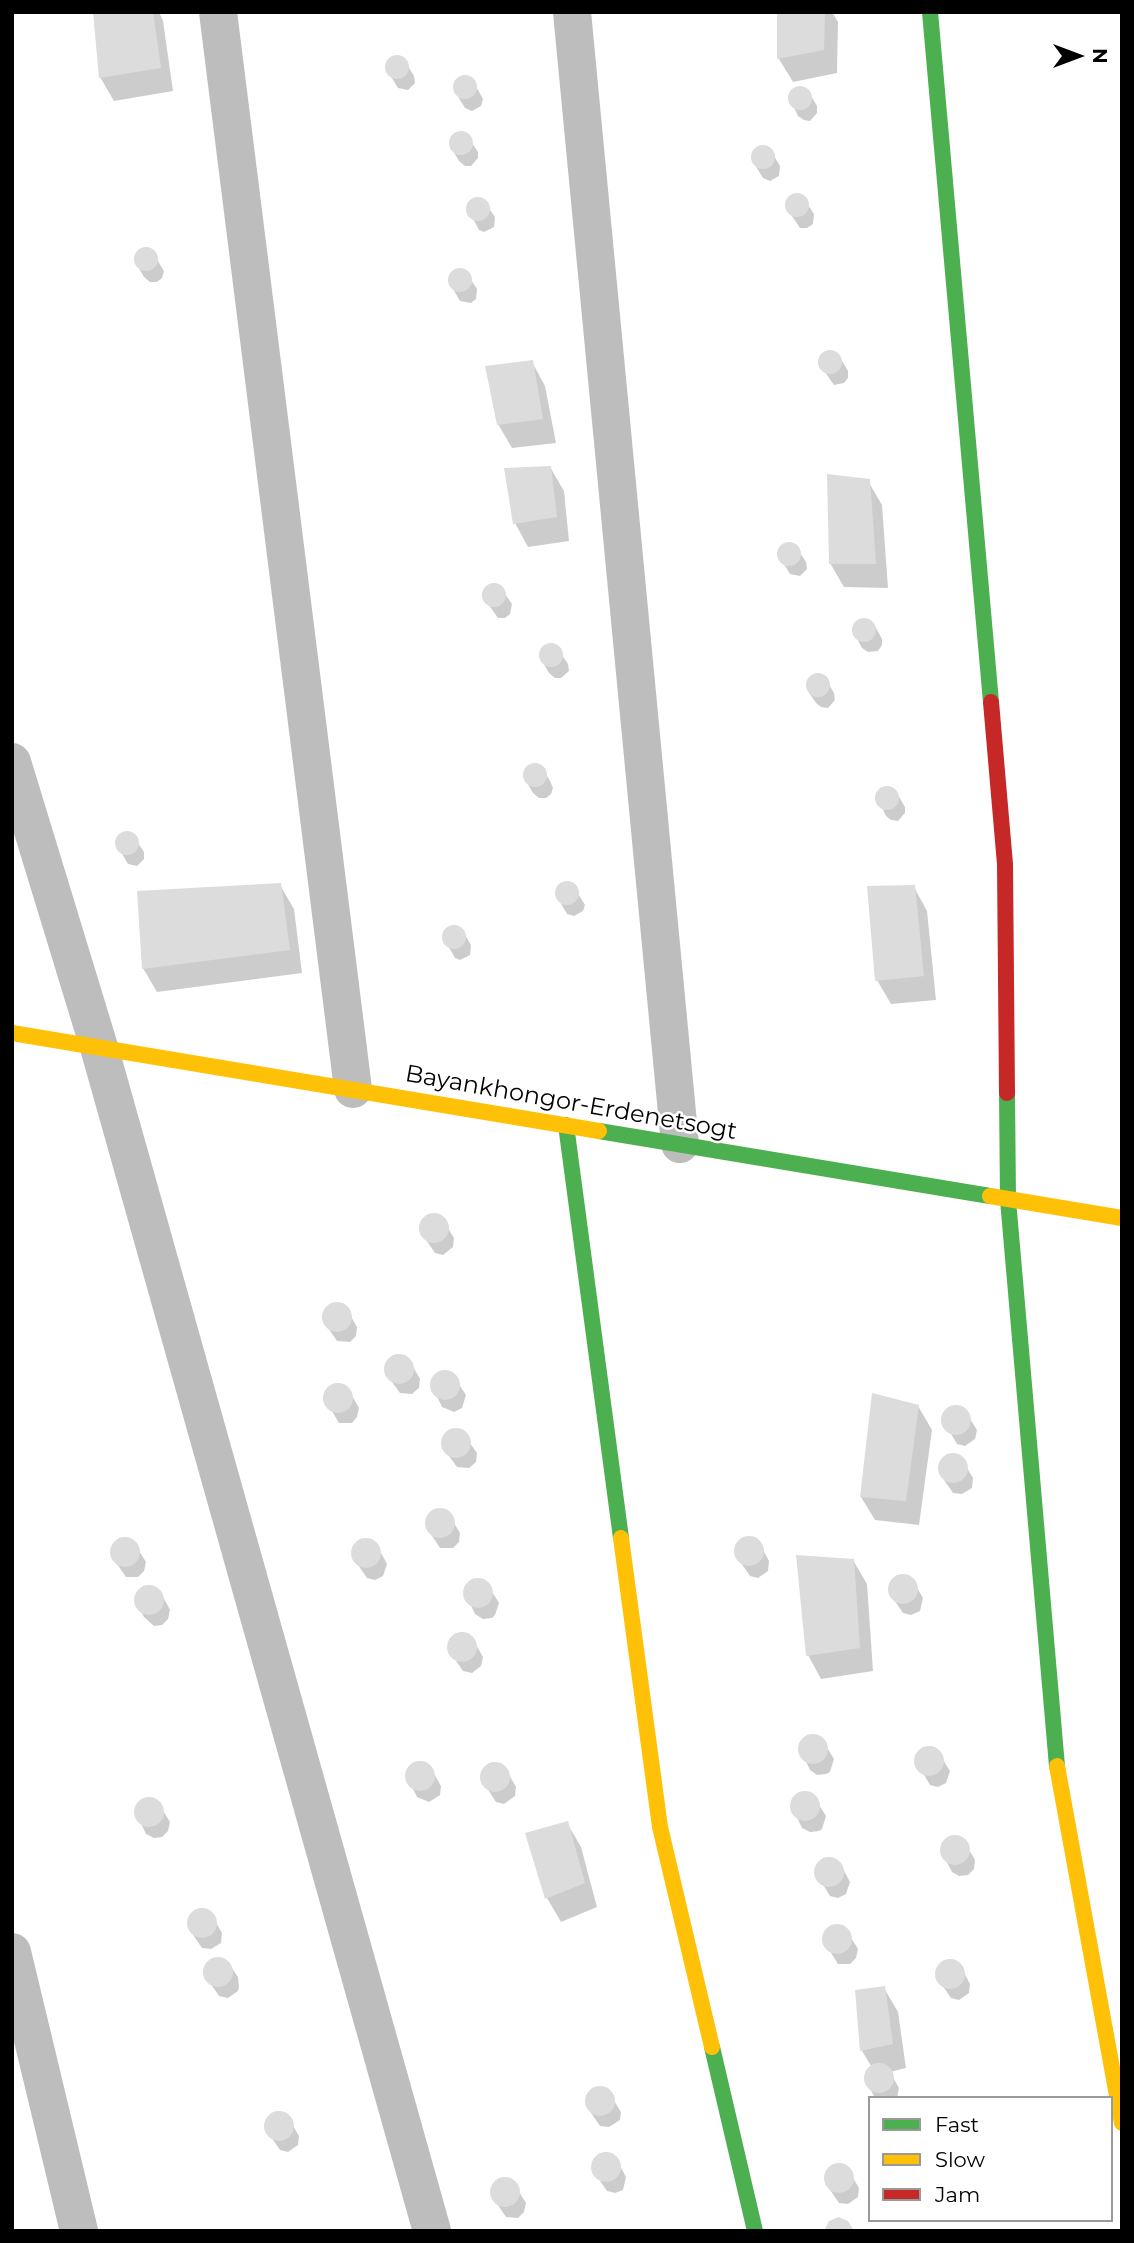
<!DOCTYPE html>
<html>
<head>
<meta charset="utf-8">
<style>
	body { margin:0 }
	#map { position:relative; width:1134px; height:2243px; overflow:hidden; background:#fff; font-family:Montserrat,sans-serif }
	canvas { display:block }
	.frame { position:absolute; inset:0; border:14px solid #000; pointer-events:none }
	.legend { position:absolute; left:868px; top:2096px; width:245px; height:126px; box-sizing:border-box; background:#fff; border:2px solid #999; margin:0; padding:9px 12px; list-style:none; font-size:21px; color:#000 }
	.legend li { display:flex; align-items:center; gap:14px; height:35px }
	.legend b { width:35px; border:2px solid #999 }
	.north { position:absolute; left:1043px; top:21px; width:70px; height:70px; -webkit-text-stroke:5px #fff; paint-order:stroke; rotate:90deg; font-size:19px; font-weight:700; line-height:28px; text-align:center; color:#000 }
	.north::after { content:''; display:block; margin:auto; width:24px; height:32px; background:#000; clip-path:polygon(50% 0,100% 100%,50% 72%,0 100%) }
</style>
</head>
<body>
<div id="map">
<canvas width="1134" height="2243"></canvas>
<div class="frame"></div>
<ul class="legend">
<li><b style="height:9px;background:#4caf50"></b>Fast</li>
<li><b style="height:9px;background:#ffc107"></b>Slow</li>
<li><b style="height:9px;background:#c62828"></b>Jam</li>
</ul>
<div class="north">N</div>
</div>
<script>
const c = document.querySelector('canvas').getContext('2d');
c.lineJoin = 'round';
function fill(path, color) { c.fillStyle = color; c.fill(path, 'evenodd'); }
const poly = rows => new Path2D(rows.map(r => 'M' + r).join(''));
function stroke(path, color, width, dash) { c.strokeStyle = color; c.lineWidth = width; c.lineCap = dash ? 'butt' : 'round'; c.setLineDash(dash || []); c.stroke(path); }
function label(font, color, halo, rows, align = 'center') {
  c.font = font + ' Montserrat,sans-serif'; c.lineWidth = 5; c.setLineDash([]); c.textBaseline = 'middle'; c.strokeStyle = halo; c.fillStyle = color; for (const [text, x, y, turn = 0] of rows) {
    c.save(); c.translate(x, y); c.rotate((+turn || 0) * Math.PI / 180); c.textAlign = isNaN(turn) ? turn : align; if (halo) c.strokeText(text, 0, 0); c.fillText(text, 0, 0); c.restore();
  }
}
const shadow = poly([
	[95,12,159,12,163,21,173,91,114,101,100,77],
	[779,12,832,12,838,22,837,73,793,82,779,59],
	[396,57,403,58,414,76,415,83,408,90,398,88,387,70,390,60],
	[463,77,473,81,483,99,481,106,472,111,465,108,454,90,457,80],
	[802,87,810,94,817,106,817,113,810,121,804,120,798,116,789,97,795,88],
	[460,132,466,134,478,152,478,158,471,166,465,166,459,161,452,149,451,138],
	[762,147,768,148,773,154,780,166,779,176,770,181,763,178,752,160,753,153],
	[792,196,802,196,814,214,813,224,807,228,800,228,786,207,787,201],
	[476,198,483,200,495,217,494,227,484,232,479,230,467,207,470,201],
	[142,250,151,250,164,271,162,278,157,282,150,282,144,277,137,265,137,255],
	[458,270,465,271,477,289,476,299,471,303,460,301,449,282,452,273],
	[833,352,841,359,848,371,848,378,844,383,834,385,822,368,820,361,823,355],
	[532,362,545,386,556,443,512,448,498,424],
	[550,467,564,491,569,541,528,547,515,523],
	[868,481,882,505,888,588,844,587,830,563],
	[788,543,795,545,806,562,807,569,800,576,790,574,779,556,782,546],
	[493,585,500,587,512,604,510,614,505,618,498,618,486,601,485,591],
	[863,619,875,626,882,639,882,645,878,651,868,652,862,648,855,635,854,628,857,623],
	[550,645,556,646,568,664,569,671,561,678,555,678,549,673,542,661,541,650],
	[820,675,827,681,834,693,835,700,828,708,821,707,816,703,808,691,807,684,810,677],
	[531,766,543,769,550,781,553,788,551,794,546,798,539,798,533,793,526,781,526,771],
	[890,788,898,795,905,807,905,813,898,821,891,820,886,816,877,797,880,790],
	[125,832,132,834,144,852,144,859,137,866,128,864,117,845,119,835],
	[565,882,572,884,585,905,583,911,574,916,567,914,556,895,559,885],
	[280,885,294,909,302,973,157,992,143,968],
	[914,887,927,911,936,1000,891,1004,877,980],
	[449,927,459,928,464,933,471,945,470,955,460,960,455,958,444,939,444,932],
	[434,1215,442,1218,454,1238,453,1247,443,1255,435,1253,422,1234,423,1221],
	[337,1303,345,1306,357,1327,356,1336,350,1342,337,1341,324,1322,325,1309],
	[395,1356,408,1358,420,1379,419,1388,412,1394,400,1393,389,1378,386,1370,388,1361],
	[445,1372,453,1375,466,1395,462,1408,454,1412,442,1407,432,1386,434,1378],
	[334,1385,347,1387,359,1408,357,1417,352,1423,339,1423,325,1399,328,1391],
	[918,1406,932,1430,919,1525,875,1520,861,1497],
	[956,1406,964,1409,977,1430,975,1439,965,1446,957,1444,943,1420,948,1409],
	[452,1430,461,1430,477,1453,476,1462,469,1468,457,1467,446,1452,443,1444,445,1435],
	[953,1455,961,1458,973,1478,972,1488,962,1494,953,1493,940,1474,941,1461],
	[440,1510,448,1513,460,1533,459,1542,453,1548,440,1548,427,1528,428,1516],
	[753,1538,760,1544,769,1561,768,1571,758,1578,750,1576,737,1557,736,1548,741,1541],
	[121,1539,133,1541,146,1562,144,1571,138,1577,126,1577,113,1558,112,1549],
	[366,1540,378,1547,387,1564,383,1576,375,1580,367,1578,354,1559,353,1550,358,1543],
	[853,1560,867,1584,873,1671,821,1679,808,1655],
	[903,1575,907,1576,916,1586,923,1598,920,1611,911,1615,903,1613,890,1594,890,1585,895,1578],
	[478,1579,486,1582,499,1603,495,1615,492,1618,483,1619,475,1614,465,1593,470,1582],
	[145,1587,154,1587,161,1593,168,1606,170,1610,168,1619,162,1625,154,1626,144,1617,137,1605,136,1596],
	[462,1633,471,1636,483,1657,481,1666,472,1673,463,1671,450,1652,451,1640],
	[813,1735,821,1738,834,1759,830,1772,826,1774,817,1775,810,1770,800,1749,802,1741],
	[930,1747,937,1750,950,1771,946,1783,938,1787,930,1785,916,1761,918,1754],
	[421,1762,429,1765,441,1786,440,1795,429,1802,417,1797,407,1777,412,1765],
	[491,1764,504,1766,516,1787,515,1796,504,1804,496,1802,483,1782,484,1770],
	[805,1792,813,1795,826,1816,822,1829,819,1831,810,1832,802,1828,792,1807,797,1795],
	[149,1798,157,1801,170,1822,168,1831,162,1837,154,1838,146,1834,136,1813,138,1804],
	[567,1823,581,1847,597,1907,561,1922,547,1898],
	[954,1836,963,1839,975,1860,974,1869,968,1875,959,1876,952,1872,941,1851,944,1842],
	[825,1859,834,1859,841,1865,850,1882,846,1894,838,1898,830,1896,816,1873,818,1864],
	[201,1910,210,1912,222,1933,221,1943,211,1949,202,1948,189,1929,190,1916],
	[833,1926,845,1928,858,1949,856,1958,850,1964,838,1964,823,1940,826,1932],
	[214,1959,223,1959,230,1965,238,1977,239,1987,238,1991,228,1998,219,1996,206,1977,205,1968],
	[950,1960,959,1963,970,1984,969,1993,959,2000,951,1998,938,1979,940,1966],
	[884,1988,898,2012,906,2068,890,2072,899,2088,897,2098,875,2098,865,2079,871,2066,862,2051,857,1992],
	[600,2088,608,2091,621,2112,620,2120,609,2127,600,2126,587,2107,589,2094],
	[275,2113,287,2115,299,2136,298,2145,288,2152,280,2150,267,2131,268,2119],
	[606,2153,617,2160,626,2177,623,2190,615,2193,607,2191,594,2172,593,2163,598,2156],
	[838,2165,847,2168,859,2188,858,2197,848,2204,839,2203,826,2184,828,2171],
	[505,2179,513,2182,526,2203,524,2212,518,2218,506,2217,493,2198,494,2185]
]);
const building = poly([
	[93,12,153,12,161,68,99,78],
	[777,12,825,12,824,50,777,59],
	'385 67a12 12 0 1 1 24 0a12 12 0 1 1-24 0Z',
	'453 87a12 12 0 1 1 24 0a12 12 0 1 1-24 0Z',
	'788 98a12 12 0 1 1 24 0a12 12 0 1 1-24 0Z',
	'449 143a12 12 0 1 1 24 0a12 12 0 1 1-24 0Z',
	'751 157a12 12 0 1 1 24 0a12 12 0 1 1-24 0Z',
	'785 205a12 12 0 1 1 24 0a12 12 0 1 1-24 0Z',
	'466 209a12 12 0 1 1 24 0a12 12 0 1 1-24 0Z',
	'134 259a12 12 0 1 1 24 0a12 12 0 1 1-24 0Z',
	'448 280a12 12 0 1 1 24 0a12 12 0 1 1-24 0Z',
	'818 362a12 12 0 1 1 24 0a12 12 0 1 1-24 0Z',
	[533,360,543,419,497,425,485,366],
	[551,466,557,517,513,524,504,468],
	[827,474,870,479,876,564,829,564],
	'777 554a12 12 0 1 1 24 0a12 12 0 1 1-24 0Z',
	'482 595a12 12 0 1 1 24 0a12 12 0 1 1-24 0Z',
	'852 630a12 12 0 1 1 24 0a12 12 0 1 1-24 0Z',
	'539 655a12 12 0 1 1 24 0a12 12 0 1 1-24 0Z',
	'806 685a12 12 0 1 1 24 0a12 12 0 1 1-24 0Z',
	'523 775a12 12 0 1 1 24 0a12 12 0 1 1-24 0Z',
	'875 798a12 12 0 1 1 24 0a12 12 0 1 1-24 0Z',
	'115 843a12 12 0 1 1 24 0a12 12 0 1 1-24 0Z',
	'555 893a12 12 0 1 1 24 0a12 12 0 1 1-24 0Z',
	[281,883,290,950,142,969,137,891],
	[915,885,924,976,875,981,867,886],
	'442 937a12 12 0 1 1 24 0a12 12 0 1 1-24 0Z',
	'419 1228a15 15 0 1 1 30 0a15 15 0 1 1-30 0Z',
	'322 1317a15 15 0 1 1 30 0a15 15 0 1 1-30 0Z',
	'384 1369a15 15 0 1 1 30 0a15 15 0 1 1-30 0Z',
	'430 1385a15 15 0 1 1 30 0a15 15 0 1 1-30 0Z',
	'323 1398a15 15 0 1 1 30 0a15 15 0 1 1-30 0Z',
	[872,1393,919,1405,906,1501,860,1497],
	'941 1420a15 15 0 1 1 30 0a15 15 0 1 1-30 0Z',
	'441 1443a15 15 0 1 1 30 0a15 15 0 1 1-30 0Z',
	'938 1468a15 15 0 1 1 30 0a15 15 0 1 1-30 0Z',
	'425 1523a15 15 0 1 1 30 0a15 15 0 1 1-30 0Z',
	'734 1551a15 15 0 1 1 30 0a15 15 0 1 1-30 0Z',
	'110 1552a15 15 0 1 1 30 0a15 15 0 1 1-30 0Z',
	'351 1553a15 15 0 1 1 30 0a15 15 0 1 1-30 0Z',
	[796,1555,854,1559,860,1648,806,1656],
	'888 1589a15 15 0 1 1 30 0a15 15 0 1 1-30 0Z',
	'463 1593a15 15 0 1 1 30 0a15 15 0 1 1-30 0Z',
	'134 1600a15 15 0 1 1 30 0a15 15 0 1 1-30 0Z',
	'447 1647a15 15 0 1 1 30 0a15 15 0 1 1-30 0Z',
	'798 1749a15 15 0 1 1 30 0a15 15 0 1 1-30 0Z',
	'914 1761a15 15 0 1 1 30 0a15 15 0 1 1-30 0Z',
	'405 1776a15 15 0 1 1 30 0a15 15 0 1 1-30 0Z',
	'480 1777a15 15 0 1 1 30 0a15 15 0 1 1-30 0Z',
	'790 1806a15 15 0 1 1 30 0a15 15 0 1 1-30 0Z',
	'134 1812a15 15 0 1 1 30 0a15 15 0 1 1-30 0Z',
	[568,1821,585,1883,545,1899,525,1833],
	'940 1850a15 15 0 1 1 30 0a15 15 0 1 1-30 0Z',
	'814 1872a15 15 0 1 1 30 0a15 15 0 1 1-30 0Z',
	'187 1923a15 15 0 1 1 30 0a15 15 0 1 1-30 0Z',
	'822 1939a15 15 0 1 1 30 0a15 15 0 1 1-30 0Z',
	'203 1972a15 15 0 1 1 30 0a15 15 0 1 1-30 0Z',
	'935 1974a15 15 0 1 1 30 0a15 15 0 1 1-30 0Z',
	[885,1986,893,2044,860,2051,855,1990],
	'864 2078a15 15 0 1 1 30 0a15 15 0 1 1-30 0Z',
	'585 2101a15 15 0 1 1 30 0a15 15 0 1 1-30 0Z',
	'264 2126a15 15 0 1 1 30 0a15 15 0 1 1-30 0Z',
	'591 2167a15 15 0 1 1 30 0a15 15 0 1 1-30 0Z',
	'824 2178a15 15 0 1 1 30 0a15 15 0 1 1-30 0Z',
	'490 2192a15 15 0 1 1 30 0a15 15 0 1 1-30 0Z',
	[839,2217,848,2221,854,2231,824,2231,829,2221]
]);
const street = poly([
	[218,12,353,1089],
	[572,12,680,1144],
	[12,762,99,1047,432,2231],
	[12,1952,79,2231]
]);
const fast = poly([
	[930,12,991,702],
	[1007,1093,1008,1200,1057,1766],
	[566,1125,621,1538],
	[599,1131,990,1196],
	[712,2047,755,2231]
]);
const slow = poly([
	[12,1033,599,1131],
	[990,1196,1122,1218],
	[621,1538,660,1827,712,2047],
	[1057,1766,1122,2123]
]);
const jam = poly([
	[991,702,1005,864,1007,1093]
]);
const streetNames = [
	["Bayankhongor-Erdenetsogt",571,1103,10]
];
fill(shadow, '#0003');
fill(building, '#dcdcdc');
stroke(street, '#bdbdbd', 38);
stroke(fast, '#4caf50', 16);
stroke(slow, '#ffc107', 16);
stroke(jam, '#c62828', 16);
label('24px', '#000', '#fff', streetNames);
</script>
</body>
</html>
